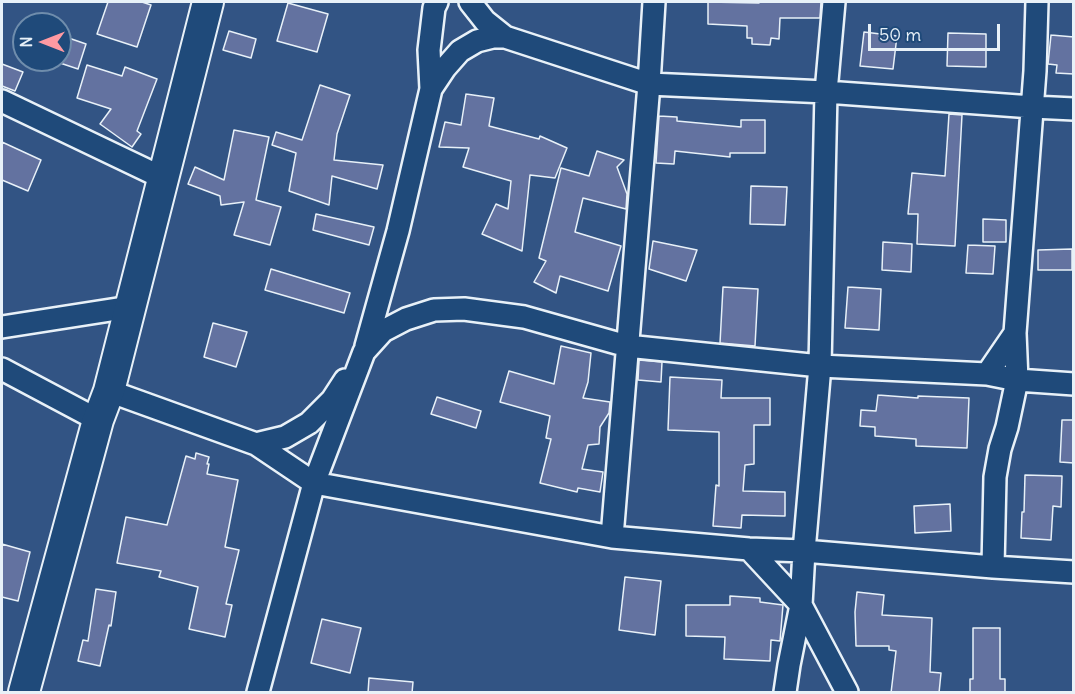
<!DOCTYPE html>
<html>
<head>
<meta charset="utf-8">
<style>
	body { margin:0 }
	#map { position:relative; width:1075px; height:694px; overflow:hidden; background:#325484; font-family:Delius,sans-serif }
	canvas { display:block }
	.frame { position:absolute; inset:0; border:3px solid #e8f1f8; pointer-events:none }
	.north { position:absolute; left:12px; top:12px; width:60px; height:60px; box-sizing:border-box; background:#1f4a7a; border:2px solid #6f8dac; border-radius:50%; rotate:270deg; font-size:16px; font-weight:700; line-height:24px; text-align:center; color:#e8f1f8 }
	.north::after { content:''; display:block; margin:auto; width:21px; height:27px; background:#ff9aa2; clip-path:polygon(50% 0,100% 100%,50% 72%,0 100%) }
	.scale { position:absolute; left:868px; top:24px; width:132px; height:27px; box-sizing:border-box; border:3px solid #e8f1f8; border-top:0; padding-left:8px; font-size:18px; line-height:21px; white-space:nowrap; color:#e8f1f8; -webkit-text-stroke:4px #1f4a7a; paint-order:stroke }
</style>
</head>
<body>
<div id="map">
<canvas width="1075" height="694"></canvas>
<div class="frame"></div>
<div class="north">N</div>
<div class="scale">50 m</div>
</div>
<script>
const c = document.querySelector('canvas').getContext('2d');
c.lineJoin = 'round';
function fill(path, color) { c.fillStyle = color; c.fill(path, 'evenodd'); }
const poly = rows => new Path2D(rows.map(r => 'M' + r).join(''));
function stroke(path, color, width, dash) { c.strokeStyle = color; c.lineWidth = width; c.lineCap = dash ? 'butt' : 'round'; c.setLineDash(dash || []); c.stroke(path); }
const building = poly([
	[108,2,142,2,151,5,137,47,97,34,108,2],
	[708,2,759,3,759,2,821,2,820,18,780,18,779,39,771,38,770,45,752,44,752,38,747,38,747,26,708,24,708,2],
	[288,3,328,14,317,52,277,41,288,3],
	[229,31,256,39,251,58,223,50,229,31],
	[864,32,897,36,893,69,860,66,864,32],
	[948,33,986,34,986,67,947,66,948,33],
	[60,35,86,44,78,69,60,63,60,35],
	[1051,35,1074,37,1074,74,1056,73,1057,65,1048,64,1051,35],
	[2,64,23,72,15,91,2,86,2,64],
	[87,65,122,76,125,67,157,79,137,131,141,134,132,147,100,124,111,109,77,98,87,65],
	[320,85,350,95,337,134,334,160,383,165,377,189,332,176,329,205,289,191,296,153,272,145,276,132,302,140,320,85],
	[466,94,494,98,489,126,539,139,540,136,567,148,555,178,530,175,522,251,482,234,496,204,508,209,511,181,463,167,469,148,439,147,445,122,461,125,466,94],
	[949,114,962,115,955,246,917,244,918,214,908,214,912,173,945,176,949,114],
	[659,116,677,117,677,121,741,127,741,120,765,120,765,153,730,153,730,157,675,151,674,164,656,163,659,116],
	[234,130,269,137,256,200,281,207,270,245,234,235,244,202,221,205,220,196,188,184,195,167,224,180,234,130],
	[2,142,41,160,28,191,2,180,2,142],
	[597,151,624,160,617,167,627,194,626,209,583,198,575,232,621,246,608,291,560,276,556,293,534,282,546,261,539,258,561,168,589,176,597,151],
	[751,186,787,187,785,225,750,224,751,186],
	[316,214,374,227,369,245,313,230,316,214],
	[983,219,1006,220,1006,242,983,242,983,219],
	[653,241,697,250,686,281,649,269,653,241],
	[883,242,912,244,911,272,882,270,883,242],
	[968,245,995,246,993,274,966,273,968,245],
	[1072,249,1072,270,1038,270,1038,250,1072,249],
	[271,269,350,293,344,313,265,290,271,269],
	[723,287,758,289,755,346,720,343,723,287],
	[848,287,881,289,879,330,845,328,848,287],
	[213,323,247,332,236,367,204,357,213,323],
	[561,346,591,353,588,382,583,398,610,402,609,413,600,427,599,444,588,445,582,469,603,472,600,492,578,488,577,492,540,483,551,439,546,438,550,416,500,402,509,371,554,384,561,346],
	[639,360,662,362,661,382,638,380,639,360],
	[670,377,722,380,721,398,770,398,770,425,754,425,754,464,745,465,743,491,785,492,785,516,742,515,741,528,713,526,716,485,719,486,719,432,668,430,670,377],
	[878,395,918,398,918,396,969,398,967,448,916,446,916,439,875,436,875,427,860,426,861,410,876,411,878,395],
	[437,397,481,411,476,428,431,414,437,397],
	[1062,420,1074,420,1074,463,1060,462,1062,420],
	[196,453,209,457,207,464,209,464,207,474,238,480,225,547,239,550,226,604,232,605,225,637,189,629,198,587,159,577,161,571,117,563,126,517,167,525,186,456,195,459,196,453],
	[1025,475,1062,476,1061,507,1053,506,1051,540,1021,538,1022,512,1024,512,1025,475],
	[950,504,951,531,915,533,914,506,950,504],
	[2,544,30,552,18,601,2,597,2,544],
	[625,577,661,581,655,635,619,630,625,577],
	[96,589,116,592,111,626,109,625,100,666,78,661,83,640,88,641,96,589],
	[857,592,884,595,882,615,932,618,930,672,941,673,939,693,891,693,896,651,889,650,889,646,856,646,855,612,857,592],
	[730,596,760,598,760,602,783,605,780,641,771,640,770,661,724,659,725,637,686,636,686,605,730,605,730,596],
	[322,619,361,628,350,673,311,663,322,619],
	[973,628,1000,628,1000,679,1005,679,1005,693,970,693,970,679,973,679,973,628],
	[369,678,413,682,412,693,368,693,369,678]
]);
const street = poly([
	[470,2,485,21,505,37],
	[431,89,445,68,460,51,477,41,493,37,505,37,649,84,826,92,1032,107,1074,109],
	[2,101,163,178],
	[2,327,130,307],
	[366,346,398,231,431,89,429,50,434,8,437,2],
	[2,369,98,420],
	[987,374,1015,333],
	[109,391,256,444,314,483,612,537,749,549,804,551,993,567,1074,572],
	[256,444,285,437,309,423,332,400,345,380],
	[612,537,649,84,654,2],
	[749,549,801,605,847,692],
	[993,567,995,477,1000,449,1007,427,1017,380,1015,333,1035,71,1037,2],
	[258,692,314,483,364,352,383,331,406,319,434,310,464,309,524,317,627,346,820,366,987,374,1017,380,1074,384],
	[785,692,789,665,801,605,804,551,820,366,826,92,834,2]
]);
const secondary = poly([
	[24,692,98,420,109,391,208,2]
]);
fill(building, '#6372a0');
stroke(building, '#e8f1f8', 1.5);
stroke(street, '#e8f1f8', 26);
stroke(secondary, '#e8f1f8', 34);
stroke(street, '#1f4a7a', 21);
stroke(secondary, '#1f4a7a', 30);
</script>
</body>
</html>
